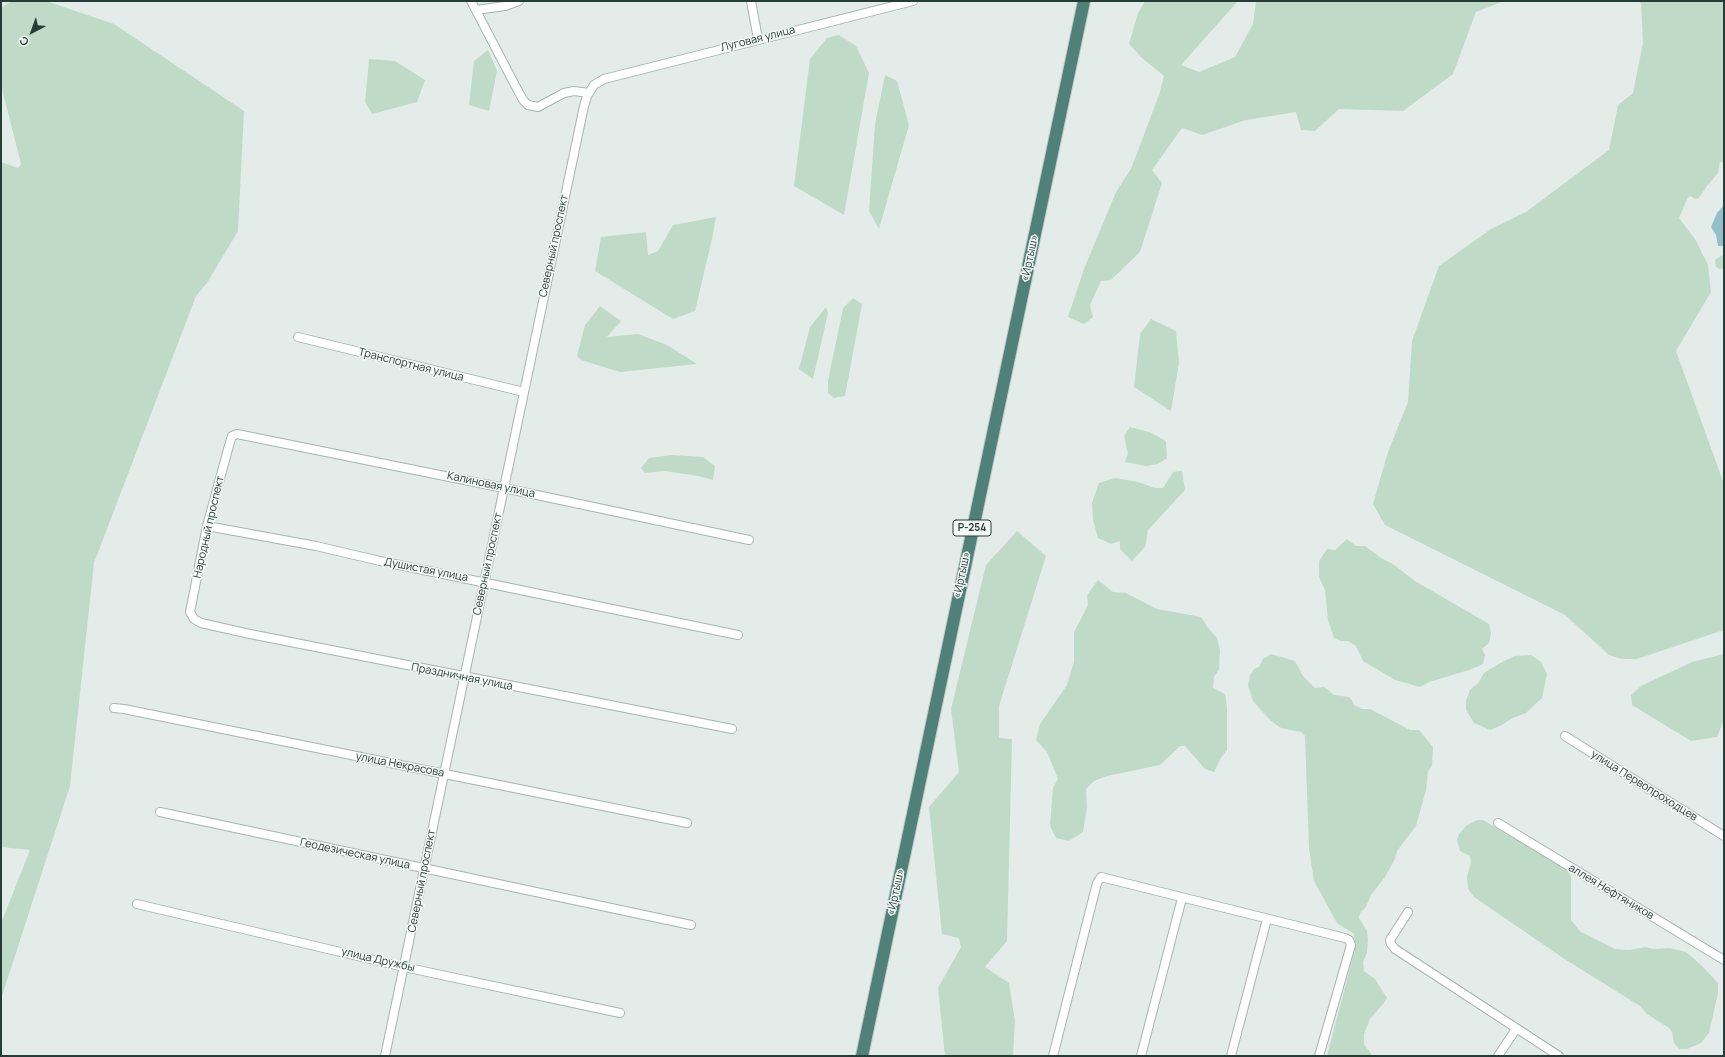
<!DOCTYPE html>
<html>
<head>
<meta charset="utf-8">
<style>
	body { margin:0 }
	#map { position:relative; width:1725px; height:1057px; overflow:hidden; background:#e4ece9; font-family:Manrope,sans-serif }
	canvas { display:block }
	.frame { position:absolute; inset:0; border:2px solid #253c37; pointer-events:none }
	.north { position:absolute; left:12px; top:12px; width:40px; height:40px; -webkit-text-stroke:3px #f4f9f7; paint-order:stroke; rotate:221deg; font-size:11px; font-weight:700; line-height:16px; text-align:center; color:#253c37 }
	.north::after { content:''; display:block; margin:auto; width:14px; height:18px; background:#253c37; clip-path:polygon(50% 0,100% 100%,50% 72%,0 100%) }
</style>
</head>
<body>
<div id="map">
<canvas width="1725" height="1057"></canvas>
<div class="frame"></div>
<div class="north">С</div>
</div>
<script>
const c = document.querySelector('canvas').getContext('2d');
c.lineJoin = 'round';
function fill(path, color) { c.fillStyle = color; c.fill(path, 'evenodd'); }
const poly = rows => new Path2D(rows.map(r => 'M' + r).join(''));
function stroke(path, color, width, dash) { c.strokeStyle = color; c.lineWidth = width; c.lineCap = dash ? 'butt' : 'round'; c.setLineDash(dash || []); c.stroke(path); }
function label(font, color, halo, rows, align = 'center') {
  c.font = font + ' Manrope,sans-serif'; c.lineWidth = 3; c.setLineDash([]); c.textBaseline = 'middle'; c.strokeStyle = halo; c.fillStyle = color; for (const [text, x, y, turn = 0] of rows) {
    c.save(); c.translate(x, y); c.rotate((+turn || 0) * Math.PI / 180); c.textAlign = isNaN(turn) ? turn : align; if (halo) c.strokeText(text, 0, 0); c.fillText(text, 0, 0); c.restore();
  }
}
const green = poly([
	[11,1,46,1,114,24,244,111,238,231,207,283,196,296,94,563,70,786,1,999,1,923,30,850,1,847,1,162,18,168,21,164,1,85,1,8],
	[1145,1,1238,1,1181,65,1199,72,1235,57,1253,24,1256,1,1504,1,1476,12,1453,74,1403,111,1339,109,1315,131,1301,130,1296,112,1246,120,1202,135,1182,128,1152,170,1162,183,1140,252,1111,280,1101,281,1090,305,1093,317,1084,324,1068,317,1084,269,1116,192,1131,169,1159,95,1164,76,1142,58,1129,44,1138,13],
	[1639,1,1724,1,1724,162,1720,162,1718,173,1707,186,1699,198,1695,199,1690,196,1688,197,1679,218,1695,239,1708,265,1711,292,1676,351,1724,484,1724,630,1637,659,1622,659,1609,655,1565,615,1385,525,1373,504,1388,452,1408,402,1412,341,1439,266,1491,229,1526,212,1609,150,1618,105,1633,93,1643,43,1641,4],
	[839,35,856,46,869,73,844,215,794,186,810,59,827,38],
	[488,50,497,71,489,111,469,105,474,61],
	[369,59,395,61,425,80,417,102,372,114,365,102],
	[885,75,897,81,909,125,879,229,869,211,875,124],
	[716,217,712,239,695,311,673,319,595,271,601,237,646,232,648,255,658,251,673,225],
	[1724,254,1724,269,1720,269,1716,267,1715,260],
	[853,298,862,304,845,396,834,398,828,393,828,381,843,308],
	[600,306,621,321,607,337,638,334,667,345,697,364,620,372,581,360,577,356,585,325],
	[826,307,828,313,813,379,799,369,810,327],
	[1151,319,1176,331,1179,363,1171,411,1134,387,1140,334],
	[1130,427,1149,432,1166,441,1167,458,1158,464,1146,466,1125,462,1128,453,1124,436],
	[671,455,703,457,715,466,713,480,698,476,665,471,645,473,641,468,649,458],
	[1182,471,1185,490,1148,530,1145,547,1132,561,1120,549,1120,541,1111,544,1098,538,1093,520,1092,503,1099,483,1115,478,1138,482,1155,488,1163,488,1173,472],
	[1017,531,1046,556,999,706,999,738,1012,739,1007,941,985,967,1009,983,1015,1021,1013,1056,945,1056,938,988,961,947,959,938,942,934,929,807,959,772,951,709,986,565],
	[1347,539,1356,546,1365,546,1381,558,1393,564,1415,581,1489,624,1491,633,1489,643,1482,649,1485,655,1483,664,1469,670,1429,682,1420,687,1395,680,1363,661,1356,646,1348,641,1341,641,1334,638,1328,620,1325,590,1319,577,1319,561,1327,549,1335,550],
	[1098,580,1113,592,1126,593,1157,609,1201,617,1208,628,1217,638,1220,650,1219,669,1214,677,1213,688,1225,694,1227,708,1227,750,1221,758,1214,772,1205,769,1185,746,1180,746,1160,765,1107,776,1094,781,1086,789,1087,807,1083,832,1069,841,1056,838,1050,826,1053,788,1058,779,1047,752,1036,740,1040,724,1067,685,1074,662,1074,632,1088,605,1087,595],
	[1271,654,1295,661,1303,676,1315,688,1324,687,1334,695,1349,697,1352,700,1354,705,1362,709,1370,709,1410,730,1419,730,1433,747,1432,765,1428,772,1426,790,1416,826,1397,851,1395,859,1385,877,1371,895,1366,907,1360,913,1359,918,1367,931,1368,939,1367,953,1363,962,1364,971,1375,979,1387,998,1383,1004,1370,1019,1364,1034,1364,1044,1372,1055,1374,1056,1327,1056,1355,949,1354,934,1337,923,1314,881,1309,849,1305,736,1301,732,1281,728,1270,720,1253,701,1248,685,1250,675,1254,669,1259,667,1263,659],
	[1724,654,1724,720,1717,737,1691,741,1632,705,1631,695,1641,686,1692,662],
	[1531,655,1541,662,1547,674,1542,698,1526,713,1513,718,1500,726,1490,730,1474,723,1466,710,1466,701,1470,690,1479,682,1484,673,1500,663,1515,656],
	[1477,820,1483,820,1568,870,1571,876,1571,920,1581,932,1615,949,1630,950,1645,947,1654,949,1670,948,1686,952,1701,965,1718,983,1718,993,1709,1033,1701,1043,1687,1049,1679,1049,1674,1043,1672,1032,1669,1028,1647,1014,1640,1006,1566,960,1474,897,1468,889,1467,877,1471,862,1470,856,1460,851,1457,840,1459,834,1467,825]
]);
const water = poly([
	[1724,205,1724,246,1718,246,1716,235,1711,227,1717,213]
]);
const minor = poly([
	[471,1,516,87,523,100,528,105,538,107,564,93,574,91,589,93],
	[751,1,758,39],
	[476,10,505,6,519,1],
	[298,337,524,392],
	[207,526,316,546,380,561,738,635],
	[114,708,124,709,687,823],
	[732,729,250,634,201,623,194,619,190,612,207,526,230,442,232,436,237,434,504,488,749,540],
	[1565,736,1724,836],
	[160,812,691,925],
	[1498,823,1724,960],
	[137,904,404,967,620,1013],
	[1408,912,1390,940,1391,944,1395,949,1559,1056],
	[385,1056,584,106,587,96,594,85,604,79,913,1],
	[1053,1056,1097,883,1101,877,1345,938,1349,940,1351,945,1319,1056],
	[1141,1056,1182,898],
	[1231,1056,1267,919],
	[1498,1056,1516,1029]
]);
const trunk = poly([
	[862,1056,1084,1]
]);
const shields = [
	[972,528,38]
];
const shieldNames = [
	["Р-254",972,528]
];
const streetNames = [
	["Луговая улица",758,39,-14],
	["Северный проспект",554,246,-78],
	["«Иртыш»",1030,258,-78],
	["Транспортная улица",411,365,14],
	["Калиновая улица",491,485,12],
	["Народный проспект",209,527,-77],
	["Северный проспект",488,564,-78],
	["Душистая улица",426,570,11],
	["«Иртыш»",962,575,-78],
	["Праздничная улица",462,677,11],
	["улица Некрасова",400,765,11],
	["улица Первопроходцев",1644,786,32],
	["Геодезическая улица",355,854,12],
	["Северный проспект",422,881,-79],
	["«Иртыш»",896,892,-78],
	["аллея Нефтяников",1611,892,31],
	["улица Дружбы",378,960,13]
];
fill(green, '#bfdbc8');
fill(water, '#91c0cc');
stroke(minor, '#a7b4b0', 10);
stroke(trunk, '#c2c8c7', 14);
stroke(minor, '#fff', 8);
stroke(trunk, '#508178', 12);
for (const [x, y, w] of shields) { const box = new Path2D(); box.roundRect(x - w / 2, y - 8, w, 16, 3); c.fillStyle = '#f4f9f7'; c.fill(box); stroke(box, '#253c37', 1); }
label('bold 10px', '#253c37', null, shieldNames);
label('11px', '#253c37', '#f4f9f7', streetNames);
</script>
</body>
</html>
